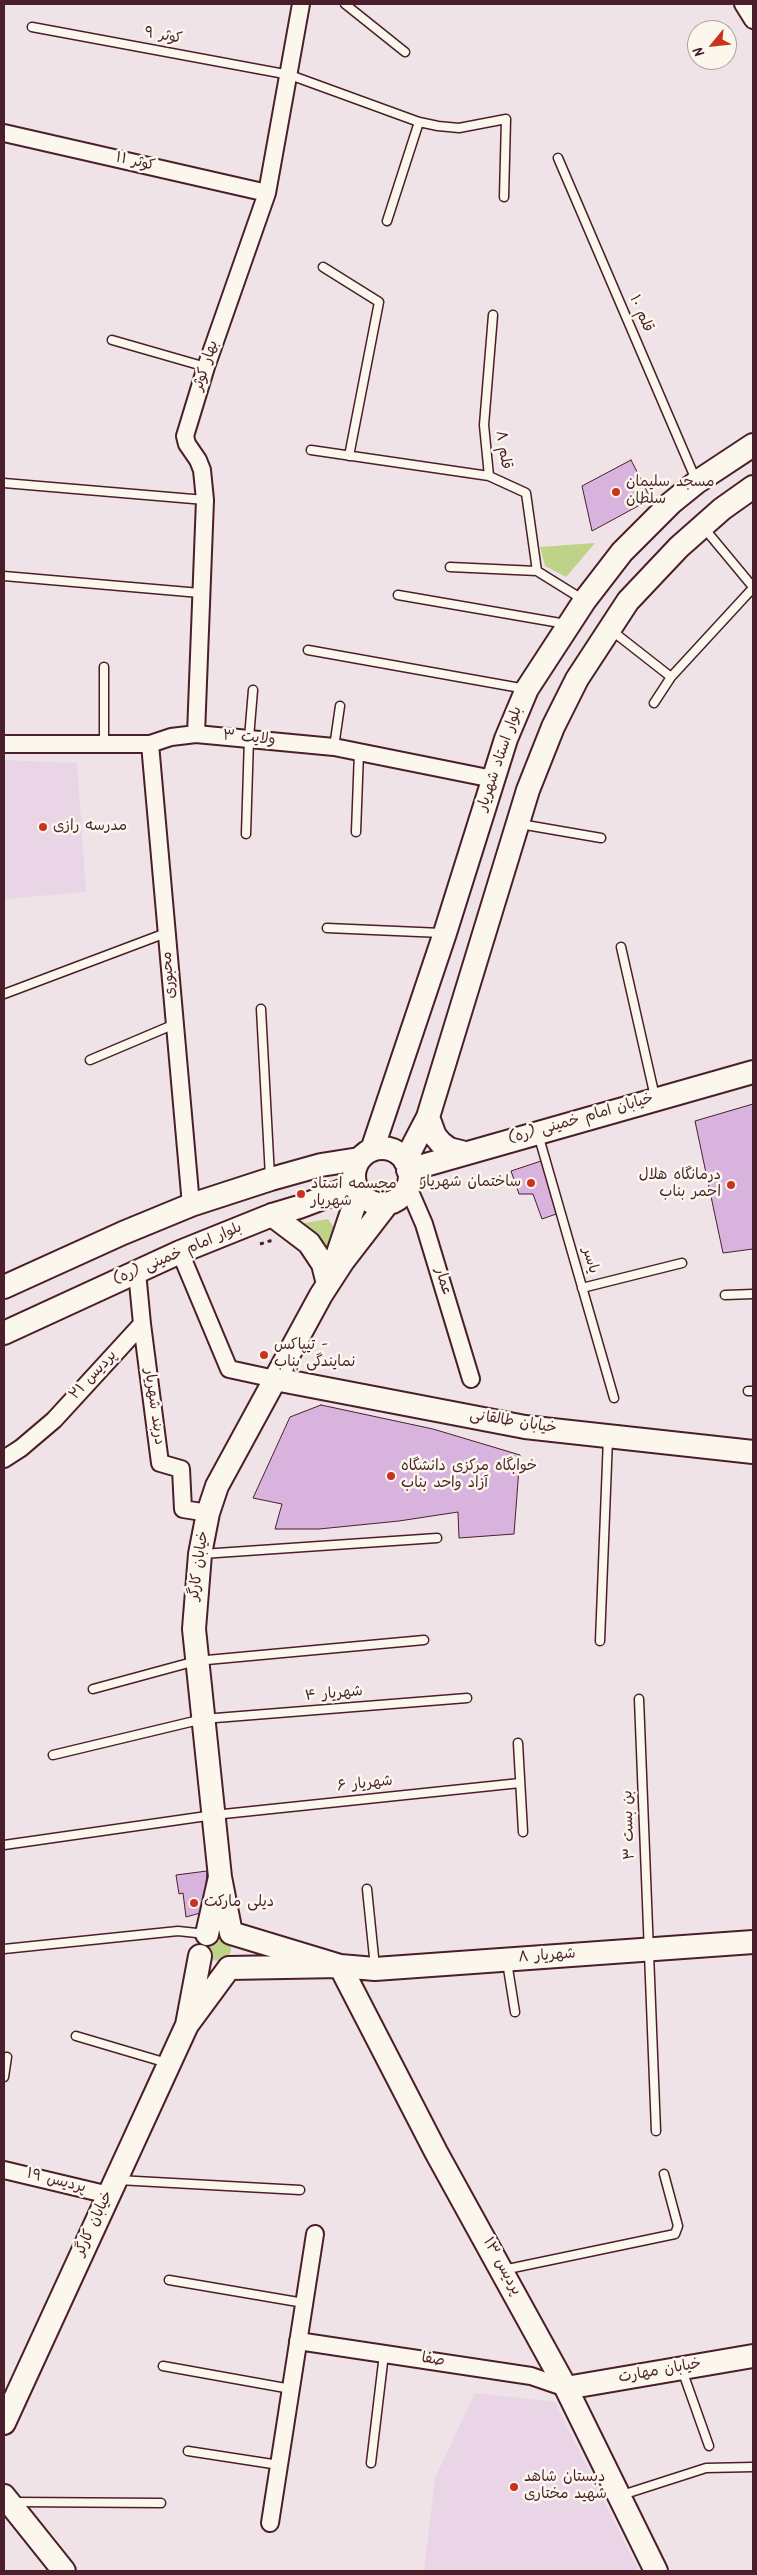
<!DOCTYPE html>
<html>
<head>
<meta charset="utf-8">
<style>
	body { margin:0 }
	#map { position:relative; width:757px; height:2575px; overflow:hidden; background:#f0e3e8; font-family:Kalam,sans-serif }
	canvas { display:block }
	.frame { position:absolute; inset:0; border:5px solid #4a1f2b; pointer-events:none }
	.north { position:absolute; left:687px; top:20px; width:50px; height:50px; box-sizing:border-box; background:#fbf7ec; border:1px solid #b4a19f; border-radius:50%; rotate:242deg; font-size:14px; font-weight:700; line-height:20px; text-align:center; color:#4a1f2b }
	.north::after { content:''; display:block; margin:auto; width:18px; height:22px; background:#c8321e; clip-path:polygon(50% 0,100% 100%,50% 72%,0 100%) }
</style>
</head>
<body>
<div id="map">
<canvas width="757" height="2575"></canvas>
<div class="frame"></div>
<div class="north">N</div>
</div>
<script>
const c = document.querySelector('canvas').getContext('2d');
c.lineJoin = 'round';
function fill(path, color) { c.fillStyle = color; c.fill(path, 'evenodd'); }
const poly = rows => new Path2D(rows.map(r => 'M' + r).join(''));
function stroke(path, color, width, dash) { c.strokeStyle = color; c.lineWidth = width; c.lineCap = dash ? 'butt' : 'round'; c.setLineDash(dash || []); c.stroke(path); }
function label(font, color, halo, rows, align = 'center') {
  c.font = font + ' Kalam,"Playpen Sans Arabic",sans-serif'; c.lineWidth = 5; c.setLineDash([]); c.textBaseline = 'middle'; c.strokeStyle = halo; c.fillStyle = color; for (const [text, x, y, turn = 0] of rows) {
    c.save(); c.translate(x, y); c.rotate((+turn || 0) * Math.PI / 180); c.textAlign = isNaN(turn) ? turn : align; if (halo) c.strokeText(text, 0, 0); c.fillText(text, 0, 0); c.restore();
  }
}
const built = poly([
	[4,760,77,763,86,892,4,899],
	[475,2393,555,2402,639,2571,424,2571,435,2478]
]);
const green = poly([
	[595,543,566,577,545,566,540,547],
	[328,1219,336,1230,328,1260,299,1224],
	'207 1949a12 12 0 1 1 24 0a12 12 0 1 1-24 0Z'
]);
const building = poly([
	[631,460,651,499,592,531,582,486,631,460],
	[753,1104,753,1249,723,1253,695,1121,753,1104],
	[541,1161,559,1213,542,1219,533,1194,519,1194,511,1171,541,1161],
	[321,1405,433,1429,520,1455,514,1534,459,1538,458,1512,399,1521,319,1529,275,1529,282,1504,253,1498,290,1417,321,1405],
	[207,1871,204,1912,186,1917,183,1893,179,1894,176,1875,207,1871]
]);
const path = poly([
	[260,1244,273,1240]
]);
const lane = poly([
	[345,4,405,52],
	[32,27,290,75,419,122,438,126,459,128,506,119,504,197],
	[558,158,696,480],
	[387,221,419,122],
	[323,267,379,302,349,456],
	[493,315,484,425,489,476,526,493,537,571,582,599],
	[112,340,206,367],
	[311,450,489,476],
	[4,483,205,500],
	[704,528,753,587],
	[450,567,537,571],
	[4,576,200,593],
	[398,595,566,624],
	[611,630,671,677],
	[308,650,526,689],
	[104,667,104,745],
	[654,703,671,677,753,588],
	[334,747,340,706],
	[520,824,601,838],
	[356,832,359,752],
	[246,834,249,738,253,690],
	[327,928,442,933],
	[621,947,655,1097],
	[4,994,166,933],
	[261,1009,270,1177],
	[90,1060,175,1024],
	[538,1134,614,1398],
	[582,1288,682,1263],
	[725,1295,753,1294],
	[748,1391,753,1391],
	[202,1554,437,1538],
	[600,1641,608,1438],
	[93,1689,196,1661,424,1640],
	[639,1699,656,2131],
	[518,1743,523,1832],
	[53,1755,203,1719,467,1698],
	[4,1845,214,1815,520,1783],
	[367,1889,375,1967],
	[4,1949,178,1931,206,1934],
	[507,1962,515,2012],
	[76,2036,167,2063],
	[4,2077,7,2057],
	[118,2180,300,2190],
	[503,2270,675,2234,678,2226,664,2174],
	[169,2280,304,2303],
	[163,2366,291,2389],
	[682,2370,709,2446],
	[188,2451,279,2465],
	[371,2463,384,2354],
	[622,2495,706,2468,753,2467],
	[15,2502,161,2503]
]);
const street = poly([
	[743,4,753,20],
	[4,133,267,193],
	[196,734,205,500,202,470,198,460,187,444,185,436,206,367,267,193,301,4],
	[4,744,150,744,171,737,196,734,334,747,493,779],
	[150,744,191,1205],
	[408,1187,424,1224,471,1379],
	[180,1252,229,1369,275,1379],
	[142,1324,160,1463,181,1469,183,1509,208,1513],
	[4,1459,21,1448,54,1420,142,1324,137,1272],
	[4,2170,109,2195],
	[298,2341,531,2376,566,2388],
	[270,2523,315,2234]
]);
const secondary = poly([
	[428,1117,435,1136,441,1143,449,1149,465,1153],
	'354 1176a28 28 0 1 1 56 0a28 28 0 1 1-56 0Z',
	[372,1150,445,933,506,739,527,689,585,600,622,552,671,503,697,482,753,445],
	[405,1161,428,1117,528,790,553,727,577,679,628,601,679,547,722,509,753,487],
	[408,1170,753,1072],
	[272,1215,309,1243,323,1264,328,1284],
	[335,1262,359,1191],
	[4,1287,123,1233,191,1205,271,1179,321,1165,359,1159],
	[4,1333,180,1252,272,1215,299,1207,355,1186],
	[275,1379,525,1427,753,1452],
	[220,1877,194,1629,200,1554,208,1513,217,1486,321,1295,343,1261,387,1204],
	[200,1956,187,2025,229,1968,340,1966,231,1933,220,1877,207,1934],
	[340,1966,436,2152,566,2388,656,2571],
	[340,1966,375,1969,753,1942],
	[566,2388,753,2356],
	[4,2423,187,2025],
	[4,2496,64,2571]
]);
const markers = [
	[616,492,5,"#c8321e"],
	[43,827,5,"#c8321e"],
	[531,1183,5,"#c8321e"],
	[731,1185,5,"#c8321e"],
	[301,1194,5,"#c8321e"],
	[264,1355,5,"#c8321e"],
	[391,1476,5,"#c8321e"],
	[194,1903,5,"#c8321e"],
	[514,2487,5,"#c8321e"]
];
const streetNames = [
	["کوثر ۹",163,37,10],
	["کوثر ۱۱",135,163,13],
	["قلم ۱۰",640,314,67],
	["بهار کوثر",207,366,-72],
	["قلم ۸",502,450,81],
	["ولایت ۳",249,739,5],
	["بلوار استاد شهریار",501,759,-71],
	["محبوری",170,975,-95],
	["خیابان امام خمینی (ره)",581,1120,-16],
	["بلوار امام خمینی (ره)",178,1255,-23],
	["یاسر",589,1261,74],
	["عمار",442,1282,73],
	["پردیس ۲۱",94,1376,-47],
	["دربند شهریار",153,1407,82],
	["خیابان طالقانی",513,1423,9],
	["خیابان کارگر",200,1566,-82],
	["شهریار ۴",334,1695,-5],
	["شهریار ۶",365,1785,-6],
	["بن بست ۳",630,1825,-92],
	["شهریار ۸",547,1957,-4],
	["پردیس ۱۹",56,2182,14],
	["خیابان کارگر",95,2224,-65],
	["پردیس ۱۳",501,2267,61],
	["صفا",433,2361,9],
	["خیابان مهارت",660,2372,-10]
];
const poiNames = [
	["مسجد سلیمان",626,483],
	["سلطان",626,500],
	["مدرسه رازی",53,827],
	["درمانگاه هلال",721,1176,"right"],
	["احمر بناب",721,1193,"right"],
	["ساختمان شهریار",521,1183,"right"],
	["مجسمه استاد",311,1185],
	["شهریار",311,1202],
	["تیپاکس -",274,1346],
	["نمایندگی بناب",274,1363],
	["خوابگاه مرکزی دانشگاه",401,1467],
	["آزاد واحد بناب",401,1484],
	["دیلی مارکت",204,1903],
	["دبستان شاهد",524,2478],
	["شهید مختاری",524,2495]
];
fill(built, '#e9d5e5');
fill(green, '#bed388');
fill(building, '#d8b3dd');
stroke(building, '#4a1f2b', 1);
stroke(lane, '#4a1f2b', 11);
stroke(street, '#4a1f2b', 20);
stroke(secondary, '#4a1f2b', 26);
stroke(path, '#4a1f2b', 3, [4, 4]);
stroke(lane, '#fbf7ec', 8);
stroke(street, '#fbf7ec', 16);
stroke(secondary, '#fbf7ec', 22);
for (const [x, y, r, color] of markers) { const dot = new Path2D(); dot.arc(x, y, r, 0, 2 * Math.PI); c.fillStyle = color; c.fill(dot); stroke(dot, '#fbf7ec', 2); }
label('15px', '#4a1f2b', '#fbf7ec', streetNames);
label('15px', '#4a1f2b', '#fbf7ec', poiNames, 'left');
</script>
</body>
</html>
